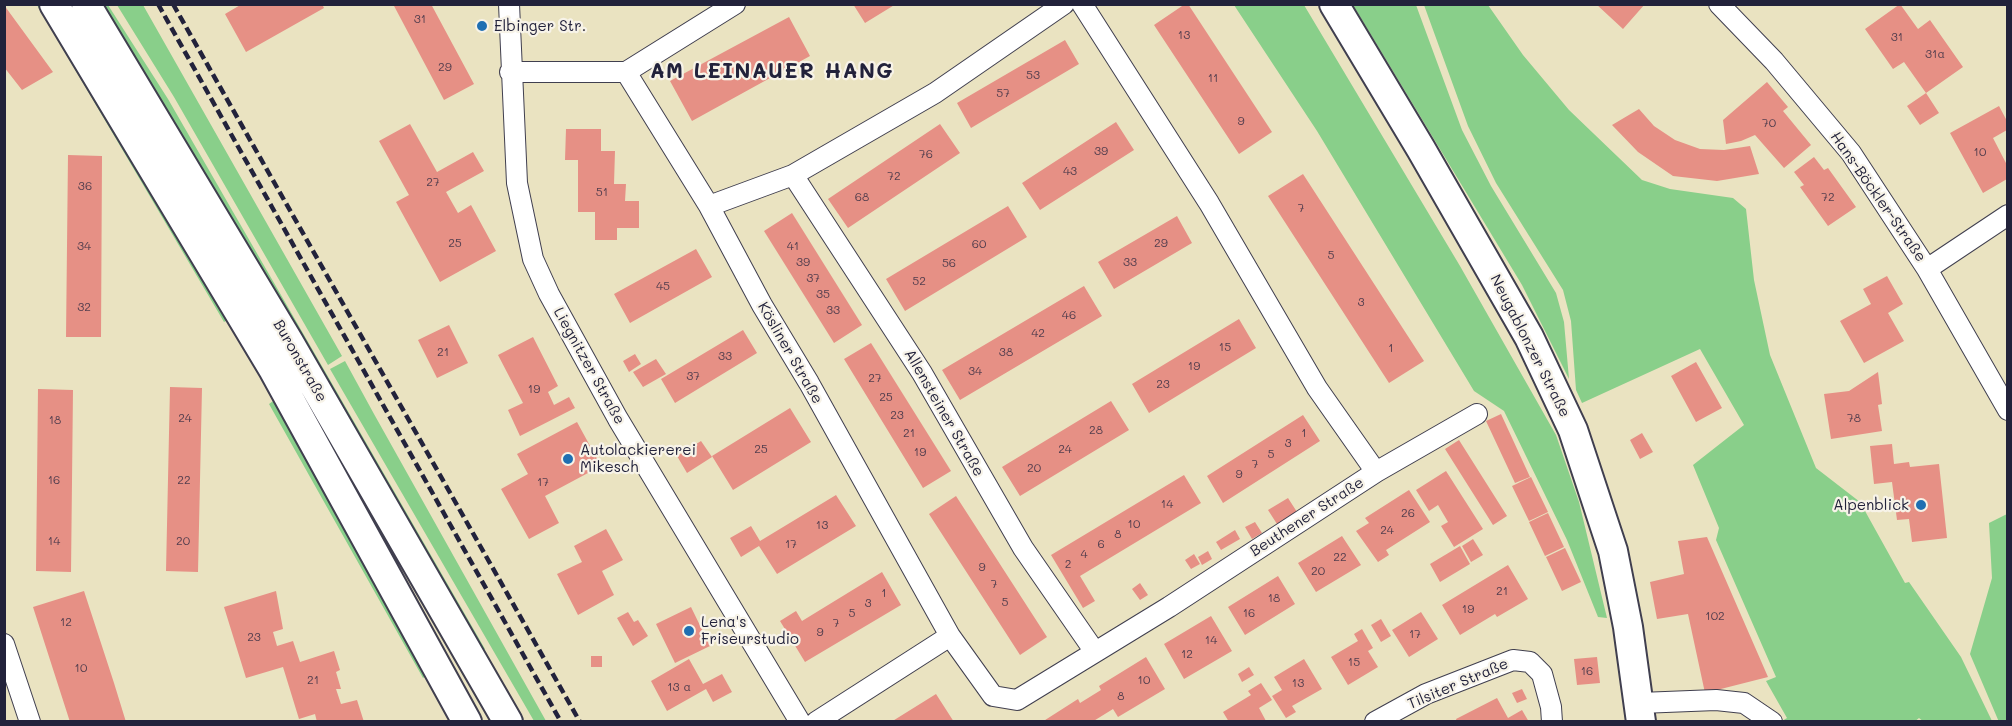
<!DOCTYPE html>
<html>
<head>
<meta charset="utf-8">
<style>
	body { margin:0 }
	#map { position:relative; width:2012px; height:726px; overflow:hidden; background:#eae3c1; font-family:Mali,sans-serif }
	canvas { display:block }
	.frame { position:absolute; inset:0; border:6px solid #22223b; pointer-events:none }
</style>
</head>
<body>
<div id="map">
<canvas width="2012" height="726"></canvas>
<div class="frame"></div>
</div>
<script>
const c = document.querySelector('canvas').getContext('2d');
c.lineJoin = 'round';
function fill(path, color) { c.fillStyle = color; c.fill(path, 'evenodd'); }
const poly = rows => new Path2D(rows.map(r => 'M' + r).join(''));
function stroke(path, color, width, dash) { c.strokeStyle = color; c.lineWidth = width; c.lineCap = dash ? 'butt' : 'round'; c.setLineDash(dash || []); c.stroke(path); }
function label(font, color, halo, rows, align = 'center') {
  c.font = font + ' Mali,sans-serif'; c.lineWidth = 4.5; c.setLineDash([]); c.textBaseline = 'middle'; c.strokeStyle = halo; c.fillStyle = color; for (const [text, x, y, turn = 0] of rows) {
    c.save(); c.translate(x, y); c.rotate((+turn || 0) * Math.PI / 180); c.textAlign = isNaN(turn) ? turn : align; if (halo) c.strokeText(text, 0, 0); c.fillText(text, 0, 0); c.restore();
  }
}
const green = poly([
	[37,5,44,5,231,318,224,322],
	[97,5,108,5,168,99,485,649,483,650],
	[117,5,143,5,342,356,328,365,174,97],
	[1234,5,1304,5,1460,266,1556,435,1579,502,1607,618,1598,617,1567,540,1504,411,1474,391,1317,131],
	[1353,5,1416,5,1462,130,1491,186,1556,293,1564,322,1569,379,1522,285],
	[1424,5,1488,5,1523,55,1569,110,1642,180,1670,189,1733,198,1746,209,1754,280,1770,355,1816,468,1860,502,1905,583,1909,582,1961,657,1992,721,1924,722,1919,718,1914,722,1782,721,1787,718,1766,681,1776,677,1716,540,1719,528,1693,465,1744,425,1700,349,1582,403,1576,390,1571,321,1563,290,1496,183,1468,126],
	[345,361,374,414,546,721,534,721,330,369],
	[276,399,427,675,423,678,269,404],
	[2007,514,2008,721,1999,722,1970,654,1992,578,1989,523]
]);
const building = poly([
	[242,4,322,4,324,8,246,52,225,14],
	[393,4,431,4,474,84,444,100],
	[853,4,896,4,865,23],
	[1185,4,1188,4,1272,132,1239,154,1154,25],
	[1596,4,1645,4,1623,29],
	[1900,4,1918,29,1930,20,1963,67,1926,93,1939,113,1920,125,1907,106,1926,93,1904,62,1893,69,1865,29],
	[4,5,53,72,22,90,4,67],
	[789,17,810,56,692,121,670,81],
	[1065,40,1079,64,971,128,957,103],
	[1767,82,1788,107,1783,111,1811,145,1784,168,1755,135,1741,141,1726,144,1723,120],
	[1999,106,2007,121,2007,130,1993,138,2007,165,2007,179,1983,193,1950,133],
	[1639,109,1654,126,1675,140,1700,149,1724,150,1750,146,1759,174,1717,181,1673,176,1638,152,1612,125],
	[1116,122,1134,150,1040,210,1022,183],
	[410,124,437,172,473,152,484,171,446,192,458,213,471,205,496,251,440,282,396,202,409,195,379,141],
	[940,124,960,153,848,228,828,199],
	[566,129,601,129,601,151,615,151,614,184,626,184,625,201,639,201,639,228,617,228,617,240,595,240,595,212,578,212,578,160,565,160],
	[68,155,102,156,101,337,66,337],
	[1814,157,1824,170,1828,168,1856,207,1828,226,1800,187,1804,185,1794,172],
	[1303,174,1424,361,1389,383,1268,196],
	[1008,206,1027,237,905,311,886,279],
	[792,213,862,325,834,343,764,231],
	[1177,216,1192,243,1114,289,1098,262],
	[696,249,712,277,630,323,614,294],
	[1887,276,1903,304,1888,313,1904,341,1864,363,1840,321,1871,304,1863,289],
	[1084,286,1102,316,960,400,942,370],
	[1239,319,1256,348,1149,413,1132,384],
	[449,325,468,363,437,378,418,340],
	[743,330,757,353,675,403,661,379],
	[533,337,558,386,548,392,554,405,569,397,575,408,520,436,508,410,523,403,498,355],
	[871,343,951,471,923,488,844,359],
	[635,354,641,364,629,372,623,361],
	[656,359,666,374,643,387,633,372],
	[1696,362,1722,408,1696,422,1671,376],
	[1878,372,1882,404,1878,405,1882,431,1831,439,1824,394,1849,391],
	[170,387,202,388,198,572,166,571],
	[38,389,73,390,71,572,36,571],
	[1111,401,1129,430,1020,496,1002,467],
	[790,408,811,442,733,490,712,456],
	[1501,414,1530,477,1515,483,1486,421],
	[1303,415,1320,441,1223,503,1207,476],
	[577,422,601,466,545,496,559,523,529,539,501,489,528,474,517,454],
	[1642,433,1653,452,1640,459,1630,440],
	[1459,440,1507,516,1493,525,1445,449],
	[701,441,712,457,687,473,677,456],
	[1892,444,1894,464,1909,462,1910,467,1939,464,1947,538,1912,542,1909,519,1897,520,1892,482,1874,484,1870,446],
	[1446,471,1483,529,1454,547,1441,526,1448,522,1438,505,1429,511,1416,490],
	[1184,475,1201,503,1080,576,1095,601,1083,608,1051,555],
	[1531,477,1548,512,1529,521,1512,486],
	[1409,490,1430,522,1386,550,1389,555,1378,562,1356,531,1369,523,1365,518],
	[836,495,856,526,777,574,759,546,741,557,730,538,751,526,760,541],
	[956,496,1047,637,1020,655,929,514],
	[1288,498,1297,512,1277,524,1268,510],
	[1548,513,1564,547,1545,556,1529,522],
	[1255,522,1262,533,1252,539,1245,527],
	[606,529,623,560,602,571,614,595,578,615,557,574,582,562,574,546],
	[1235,530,1240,539,1221,550,1216,542],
	[1342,536,1361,565,1316,592,1298,563],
	[1707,537,1768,677,1705,693,1688,614,1657,619,1650,582,1684,574,1678,541],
	[1473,539,1483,555,1471,562,1462,546],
	[1460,546,1470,564,1440,582,1430,564],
	[1565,548,1581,582,1562,591,1546,557],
	[1208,551,1212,559,1202,565,1198,557],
	[1194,554,1200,564,1191,569,1185,560],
	[1508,565,1528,599,1497,617,1495,614,1460,635,1442,605],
	[882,572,901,605,805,662,780,621,796,611,802,621],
	[1278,576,1295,604,1245,635,1228,607],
	[1140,583,1148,595,1140,600,1132,589],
	[84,591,114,683,126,722,70,722,33,607],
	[276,591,283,629,273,632,277,646,293,641,300,662,334,651,340,670,336,672,341,689,336,689,341,704,357,700,364,722,317,722,315,714,299,719,283,667,246,678,224,607],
	[691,607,710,646,675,663,656,624],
	[628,612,634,622,638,620,648,636,633,646,617,618],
	[1421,612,1438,639,1409,657,1392,630],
	[1211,616,1232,651,1184,679,1164,644],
	[1381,619,1391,636,1381,642,1371,625],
	[1362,629,1373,648,1368,651,1378,667,1348,685,1331,657,1358,641,1354,634],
	[591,656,602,656,602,667,591,667],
	[1146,657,1165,689,1118,717,1113,709,1092,722,1042,722,1078,699,1080,703,1101,690,1099,686],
	[1597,657,1600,683,1577,685,1574,659],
	[689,659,703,684,722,674,732,692,713,702,706,689,667,711,651,681],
	[1304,659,1322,689,1292,706,1296,712,1286,718,1272,696,1282,690,1274,677],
	[1249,667,1254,675,1242,682,1238,674],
	[1261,683,1272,700,1259,708,1266,721,1229,722,1223,712,1251,695,1248,691],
	[1522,689,1527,699,1517,703,1512,693],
	[936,694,954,722,891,722],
	[1497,698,1508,718,1522,710,1529,722,1457,722,1456,719]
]);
const street = poly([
	[509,4,517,183,533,259,549,294,618,419,800,722],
	[1064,4,935,93,793,175,922,373,1023,548,1095,652],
	[1719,4,1774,61,1851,153,1927,269,2008,410],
	[510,72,626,72,735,4],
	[626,72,709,206,762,305,809,383,950,636],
	[709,206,793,175],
	[1927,269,2008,215],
	[1376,472,1477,414],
	[4,644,30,722],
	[1640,703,1716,700,1744,703,1772,722],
	[816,722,950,636,993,696,1017,700,1169,607,1376,472,1317,388,1209,203,1082,4],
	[1375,722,1426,694,1513,660,1530,662,1542,674,1551,707,1552,722]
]);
const secondary = poly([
	[54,4,273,369,467,722],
	[86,4,289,342,508,722],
	[1334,4,1421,149,1529,337,1573,430,1613,551,1628,627,1641,722]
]);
const rail = poly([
	[158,4,561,722],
	[173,4,580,722]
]);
const markers = [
	[482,26,6,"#1f6fb2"],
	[568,459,6,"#1f6fb2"],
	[1921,505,6,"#1f6fb2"],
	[689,631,6,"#1f6fb2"]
];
const numberNames = [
	["31",420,19],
	["13",1184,35],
	["31",1897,37],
	["31a",1935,54],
	["29",445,67],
	["53",1033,75],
	["11",1213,78],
	["57",1003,93],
	["9",1241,121],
	["70",1769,123],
	["39",1101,151],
	["10",1980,152],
	["76",926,154],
	["43",1070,171],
	["72",894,176],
	["27",433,182],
	["36",85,186],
	["51",602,192],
	["68",862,197],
	["72",1828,197],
	["7",1301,208],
	["25",455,243],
	["29",1161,243],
	["60",979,244],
	["34",84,246],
	["41",793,246],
	["5",1331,255],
	["39",803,262],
	["33",1130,262],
	["56",949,263],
	["37",813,278],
	["52",919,281],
	["45",663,286],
	["35",823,294],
	["3",1361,302],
	["32",84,307],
	["33",833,310],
	["46",1069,315],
	["42",1038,333],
	["15",1225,347],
	["1",1391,348],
	["21",443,352],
	["38",1006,352],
	["33",725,356],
	["19",1194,366],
	["34",975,371],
	["37",693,376],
	["27",875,378],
	["23",1163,384],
	["19",534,389],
	["25",886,397],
	["23",897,415],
	["24",185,418],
	["78",1854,418],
	["18",55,420],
	["28",1096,430],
	["21",909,433],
	["1",1304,433],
	["3",1288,443],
	["25",761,449],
	["24",1065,449],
	["19",920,452],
	["5",1271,454],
	["7",1255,464],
	["20",1034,468],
	["9",1239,474],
	["16",54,480],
	["22",184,480],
	["17",543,482],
	["14",1167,504],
	["26",1408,513],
	["10",1134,524],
	["13",822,525],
	["24",1387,530],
	["8",1118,534],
	["14",54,541],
	["20",183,541],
	["17",791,544],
	["6",1101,544],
	["4",1084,554],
	["22",1340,557],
	["2",1068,564],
	["9",982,567],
	["20",1318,571],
	["7",994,584],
	["21",1502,591],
	["1",884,593],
	["18",1274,598],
	["5",1005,602],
	["3",868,603],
	["19",1468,609],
	["5",852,613],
	["16",1249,613],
	["102",1715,616],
	["12",66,622],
	["7",836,623],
	["9",820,632],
	["17",1415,634],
	["23",254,637],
	["14",1211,640],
	["12",1187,654],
	["15",1354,662],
	["10",81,668],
	["16",1587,671],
	["21",313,680],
	["10",1144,680],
	["13",1298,683],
	["13 a",679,687],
	["8",1121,696]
];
const poiNames = [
	["Elbinger Str.",494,26],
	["Autolackiererei",580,450],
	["Mikesch",580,467],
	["Alpenblick",1909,505,"right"],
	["Lena's",701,622],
	["Friseurstudio",701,639]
];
const streetNames = [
	["Hans-Böckler-Straße",1878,197,55],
	["Neugablonzer Straße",1530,346,63],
	["Kösliner Straße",790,353,60],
	["Buronstraße",300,361,60],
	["Liegnitzer Straße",589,366,61],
	["Allensteiner Straße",944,413,60],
	["Beuthener Straße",1307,517,-33],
	["Tilsiter Straße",1458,684,-23]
];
const districtNames = [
	["AM LEINAUER HANG",772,72]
];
fill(green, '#89cf8a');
fill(building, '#e69085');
stroke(street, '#403f4f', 22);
stroke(secondary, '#403f4f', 32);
stroke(street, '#fff', 20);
stroke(secondary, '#fff', 28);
stroke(rail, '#22223b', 4.5, [9, 4.5]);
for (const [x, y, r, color] of markers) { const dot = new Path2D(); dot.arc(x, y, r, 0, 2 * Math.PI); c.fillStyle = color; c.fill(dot); stroke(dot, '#f7f3e8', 2); }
label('12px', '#533e4e', null, numberNames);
label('15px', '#22223b', '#f7f3e8', poiNames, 'left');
label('15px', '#22223b', '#f7f3e8', streetNames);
c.letterSpacing = '1.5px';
label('bold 21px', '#22223b', '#f7f3e8', districtNames);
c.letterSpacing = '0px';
</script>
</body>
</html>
